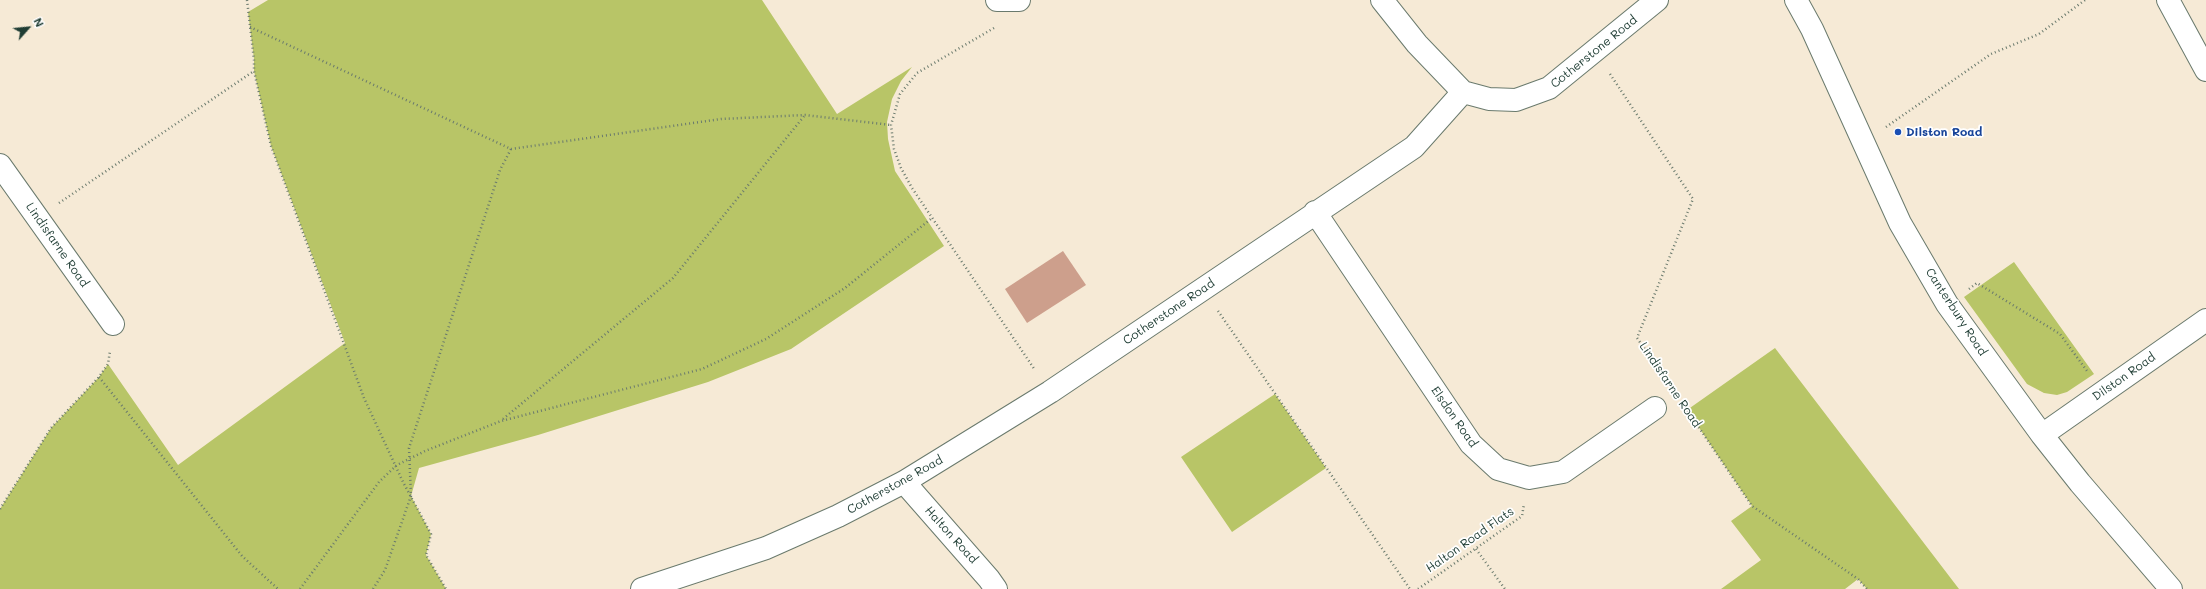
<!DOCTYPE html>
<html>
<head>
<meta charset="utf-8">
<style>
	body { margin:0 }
	#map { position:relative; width:2206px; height:589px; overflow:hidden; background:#f6ead6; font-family:Mali,sans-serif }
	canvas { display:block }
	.north { position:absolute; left:8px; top:8px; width:40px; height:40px; -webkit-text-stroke:3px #fff; paint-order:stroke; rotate:63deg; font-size:11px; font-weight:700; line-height:16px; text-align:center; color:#1f3d34 }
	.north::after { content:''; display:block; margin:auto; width:14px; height:18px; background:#1f3d34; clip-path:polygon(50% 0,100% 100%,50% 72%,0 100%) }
</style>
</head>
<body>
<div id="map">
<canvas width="2206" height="589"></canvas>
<div class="north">N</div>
</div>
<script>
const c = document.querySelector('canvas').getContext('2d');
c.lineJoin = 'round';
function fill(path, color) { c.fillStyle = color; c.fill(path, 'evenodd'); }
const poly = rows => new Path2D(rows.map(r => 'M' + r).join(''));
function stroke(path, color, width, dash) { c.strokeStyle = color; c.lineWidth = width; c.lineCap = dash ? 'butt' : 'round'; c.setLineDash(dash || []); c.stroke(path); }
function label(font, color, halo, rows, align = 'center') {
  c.font = font + ' Mali,sans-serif'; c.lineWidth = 3.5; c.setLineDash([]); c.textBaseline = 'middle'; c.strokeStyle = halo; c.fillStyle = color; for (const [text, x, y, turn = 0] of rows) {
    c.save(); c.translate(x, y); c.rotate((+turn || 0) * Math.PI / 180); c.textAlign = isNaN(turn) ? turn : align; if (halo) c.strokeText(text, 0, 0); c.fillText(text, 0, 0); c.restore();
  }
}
const green = poly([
	[268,0,762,0,837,114,912,67,901,81,892,99,887,122,888,139,895,171,944,246,791,349,708,382,538,435,419,468,411,496,431,534,426,555,446,589,0,589,0,509,51,428,99,377,108,364,178,465,345,343,271,146,254,71,254,59,248,12],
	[2014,262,2094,374,2067,392,2057,395,2044,393,2027,384,1964,297],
	[1775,348,1959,589,1867,589,1858,579,1845,589,1721,589,1761,560,1731,521,1752,506,1687,410],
	[1275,394,1326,468,1232,532,1181,457]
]);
const building = poly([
	[1063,251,1086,285,1027,323,1005,289]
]);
const path = poly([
	[247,0,254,60,254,71,271,146,364,398,403,482,431,534,426,555,446,589],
	[250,27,511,149,721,119,805,115,891,125],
	[994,28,917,73,900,94,891,125,894,149,901,168,912,188,1035,370],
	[1610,74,1693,199,1637,338,1669,383],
	[1886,127,1991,54,2039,34,2085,0],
	[59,203,254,71],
	[1969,289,1977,283,2060,334,2087,371],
	[1218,311,1410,589],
	[99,377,242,556,278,589],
	[1683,404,1752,506,1858,579,1867,589],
	[503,419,673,278,805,115],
	[0,509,51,428,99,377,108,364,110,351],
	[1476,549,1505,589],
	[300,589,379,482,397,465,425,451,501,421,702,369,766,339,845,288,932,218],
	[373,589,385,570,411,496,409,448,500,170,511,149],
	[1418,589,1522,516,1524,504]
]);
const minor = poly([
	[997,0,1019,0],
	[1382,0,1417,44,1463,92],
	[1796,0,1812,29,1900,223,1947,304,2042,435,2080,483,2171,589],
	[2168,0,2206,70],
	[0,165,113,324],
	[1315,212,1471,444,1498,469,1529,478,1563,472,1655,408],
	[2042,435,2206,320],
	[904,482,989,579,996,589],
	[642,589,766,548,838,516,904,482,1050,392,1414,147,1463,92,1489,99,1516,100,1549,88,1657,0]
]);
const markers = [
	[1898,132,4,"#1a4fb4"]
];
const streetNames = [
	["Cotherstone Road",1594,52,-39],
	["Lindisfarne Road",57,245,55],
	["Cotherstone Road",1169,312,-34],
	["Canterbury Road",1956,312,57],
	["Dilston Road",2124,377,-35],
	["Lindisfarne Road",1670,385,56],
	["Elsdon Road",1454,417,55],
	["Cotherstone Road",895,485,-29],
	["Halton Road",951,535,48],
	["Halton Road Flats",1470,540,-35]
];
const transitNames = [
	["Dilston Road",1906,132]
];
fill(green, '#b8c567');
fill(building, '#cd9f8c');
stroke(minor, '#6a7a6d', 24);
stroke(path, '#6a7a6d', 2.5, [1, 3]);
stroke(minor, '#fff', 22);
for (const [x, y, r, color] of markers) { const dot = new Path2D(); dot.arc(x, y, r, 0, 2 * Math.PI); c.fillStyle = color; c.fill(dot); stroke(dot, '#fff', 1.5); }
label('12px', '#1f3d34', '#fff', streetNames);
label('bold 12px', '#164399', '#fff', transitNames, 'left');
</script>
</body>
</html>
